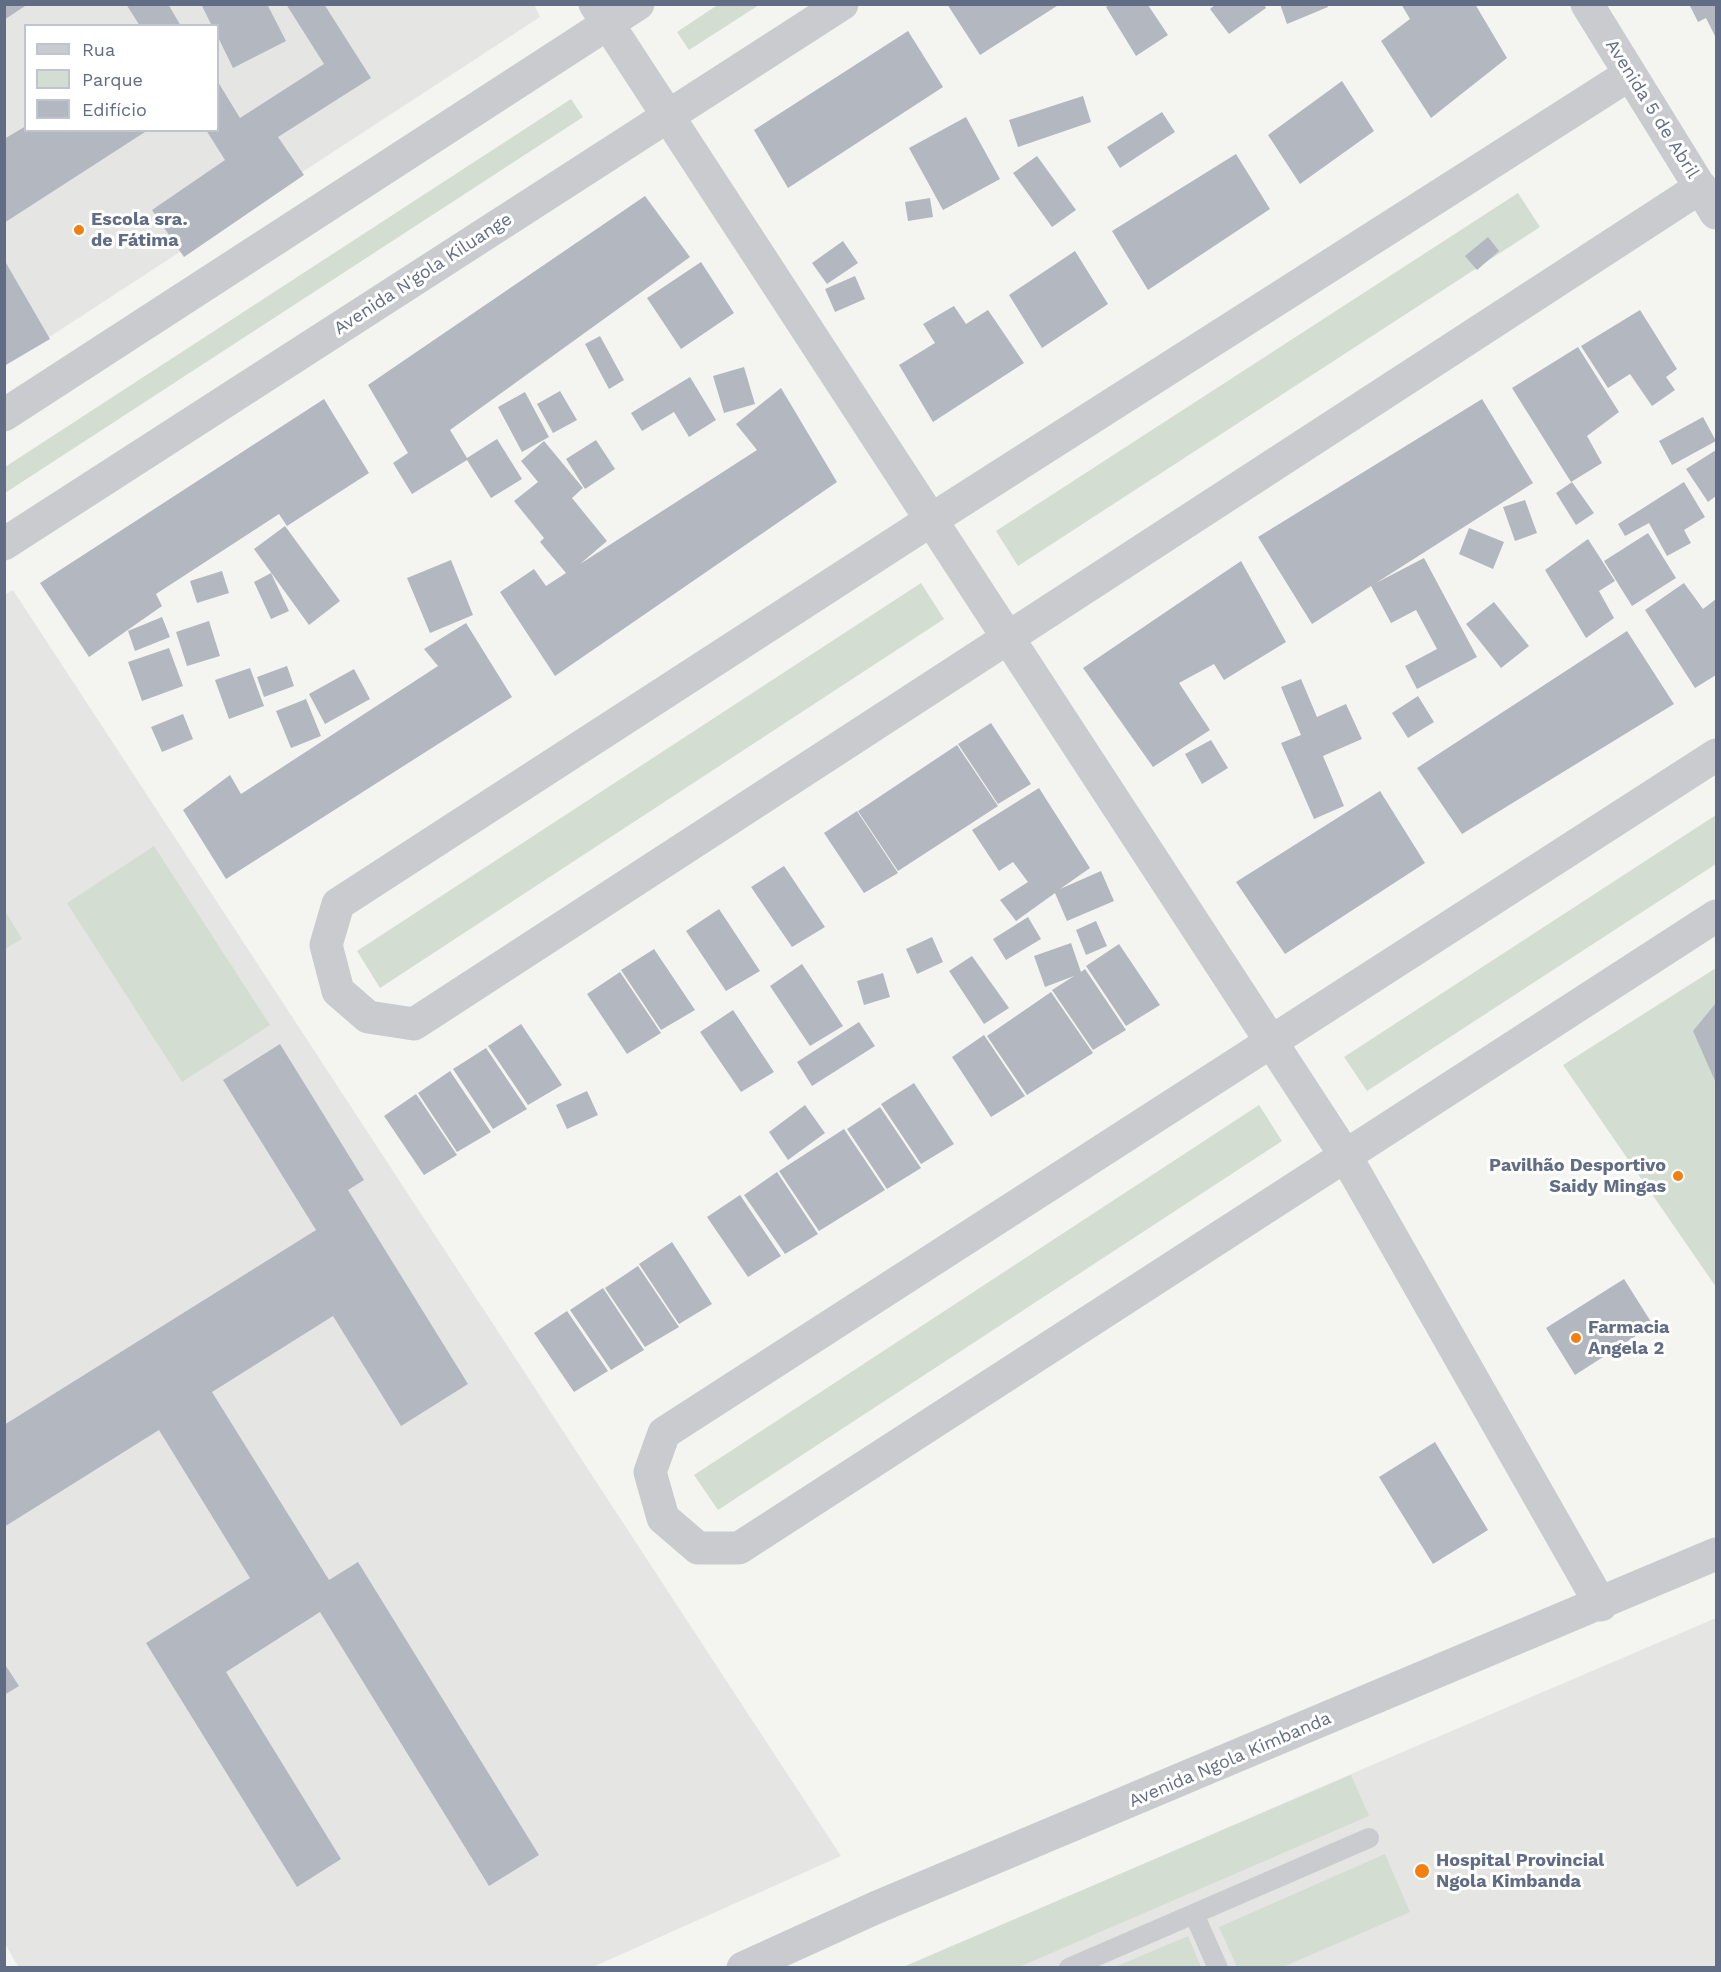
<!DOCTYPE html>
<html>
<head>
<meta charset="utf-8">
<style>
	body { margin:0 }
	#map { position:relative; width:1721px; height:1972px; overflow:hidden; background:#f4f5f0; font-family:"Work Sans",sans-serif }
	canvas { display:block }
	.frame { position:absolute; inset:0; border:6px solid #616c85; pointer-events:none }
	.legend { position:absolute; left:24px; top:24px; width:195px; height:108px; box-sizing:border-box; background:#fff; border:2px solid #c0c4ce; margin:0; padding:8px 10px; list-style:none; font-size:18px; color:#616c85 }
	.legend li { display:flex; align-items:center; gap:12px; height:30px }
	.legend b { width:30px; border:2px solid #c0c4ce }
</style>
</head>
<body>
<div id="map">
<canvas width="1721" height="1972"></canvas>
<div class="frame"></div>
<ul class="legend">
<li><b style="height:8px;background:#c9cbcf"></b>Rua</li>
<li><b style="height:16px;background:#d3ddd1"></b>Parque</li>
<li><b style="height:16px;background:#b3b7bf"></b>Edifício</li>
</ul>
</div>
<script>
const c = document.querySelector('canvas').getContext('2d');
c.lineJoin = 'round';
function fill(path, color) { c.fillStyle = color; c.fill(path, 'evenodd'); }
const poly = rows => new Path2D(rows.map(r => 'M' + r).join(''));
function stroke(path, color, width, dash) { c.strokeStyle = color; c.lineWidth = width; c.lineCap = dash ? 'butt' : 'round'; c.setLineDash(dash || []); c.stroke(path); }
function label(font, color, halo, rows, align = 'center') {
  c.font = font + ' "Work Sans",sans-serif'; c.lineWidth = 6; c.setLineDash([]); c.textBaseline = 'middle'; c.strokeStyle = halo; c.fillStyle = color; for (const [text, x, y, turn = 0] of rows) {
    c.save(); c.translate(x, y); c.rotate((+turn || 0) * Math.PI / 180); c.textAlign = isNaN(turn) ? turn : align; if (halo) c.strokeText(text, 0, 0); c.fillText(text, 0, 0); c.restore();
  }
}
const built = poly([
	[534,4,540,17,5,366,4,5],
	[26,26,218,26,218,130,26,130],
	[13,590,841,1856,593,1967,19,1968,5,1944,4,595],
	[1716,1618,1716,1967,903,1968,1351,1774]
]);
const green = poly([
	[719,4,759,5,689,50,677,32],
	[571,99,583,117,5,493,5,467],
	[1518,193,1540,227,1018,566,996,531],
	[921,583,944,619,380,988,357,951],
	[1716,815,1716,864,1367,1091,1344,1057],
	[154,846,270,1025,182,1082,67,903],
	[5,911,22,939,5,949,4,949],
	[1716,968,1716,1287,1563,1065],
	[1259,1105,1282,1141,718,1510,694,1475],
	[1351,1775,1369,1816,1019,1967,903,1967],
	[1385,1854,1410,1912,1283,1967,1237,1967,1219,1927],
	[1188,1936,1201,1967,1115,1967]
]);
const building = poly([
	[4,4,28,4,4,20],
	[126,4,168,4,181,26,140,26],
	[201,4,267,4,286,41,233,68,218,37,218,26,212,26],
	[286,4,324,4,371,78,278,137,304,175,184,257,152,210,225,160,206,130,218,130,218,82,240,118,324,64],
	[947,4,1060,4,980,55],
	[1216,4,1264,4,1266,8,1229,34,1210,9],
	[1280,4,1327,4,1328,7,1287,24],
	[1401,4,1475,4,1507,58,1431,118,1381,41,1410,19],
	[1689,4,1716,4,1716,38,1706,18,1698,22],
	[1110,5,1148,5,1168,35,1136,56,1106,7],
	[908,31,943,87,788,188,754,130],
	[1342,81,1374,131,1300,184,1268,135],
	[1083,96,1091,122,1018,147,1009,120],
	[1162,112,1175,132,1120,168,1107,147],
	[966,117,1000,179,943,210,909,148],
	[26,126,26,130,145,132,4,223,4,139],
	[1236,154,1270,209,1148,290,1112,231],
	[1037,156,1076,210,1052,227,1013,173],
	[645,196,690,257,450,430,467,458,497,439,522,479,491,498,467,460,412,494,393,463,408,453,368,385],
	[930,198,933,217,908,221,905,202],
	[1488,237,1499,251,1477,270,1465,256],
	[843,241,858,263,827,284,812,263],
	[1075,251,1108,304,1042,348,1009,295],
	[701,262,734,313,681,349,647,298],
	[6,263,50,339,4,366,4,264],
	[855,276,865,299,835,312,825,289],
	[954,306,966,324,988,310,1024,363,933,422,899,365,935,343,923,324],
	[1640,310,1677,369,1666,377,1675,390,1652,406,1630,374,1608,388,1581,346],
	[600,336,624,380,609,389,585,344],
	[1578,347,1619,412,1587,436,1602,463,1571,482,1512,388],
	[744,367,755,404,724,413,713,376],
	[690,377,716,420,689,437,674,412,642,431,631,413],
	[781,388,837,482,555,676,500,592,534,569,546,586,566,573,540,542,544,538,514,501,538,482,521,461,544,441,583,488,572,498,607,541,580,564,757,450,736,424],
	[560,391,577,420,553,433,537,404],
	[525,392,549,437,522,452,498,407],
	[324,399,369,473,287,526,279,514,156,594,162,606,89,657,40,583],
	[1482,399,1533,483,1376,583,1424,558,1477,657,1417,689,1405,666,1437,649,1416,610,1391,623,1371,586,1312,624,1258,537],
	[1703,417,1716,441,1672,465,1659,441],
	[596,440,615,469,585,489,566,459],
	[1716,450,1716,496,1708,502,1686,469],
	[1572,482,1594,513,1576,525,1556,493],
	[1684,482,1705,517,1684,530,1691,543,1667,556,1649,523,1625,536,1618,524],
	[1525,500,1537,533,1515,541,1503,507],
	[285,526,340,601,309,625,254,549],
	[1469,528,1504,542,1493,569,1459,554],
	[1648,533,1676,578,1632,606,1604,561],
	[1588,539,1615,581,1599,591,1614,618,1586,638,1545,570],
	[451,560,473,615,430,633,407,578],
	[1241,561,1286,642,1224,680,1214,664,1179,683,1210,730,1153,767,1083,668],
	[222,571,229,593,197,603,190,581],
	[271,573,289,611,271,619,254,582],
	[1684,583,1703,609,1716,599,1716,675,1695,688,1645,610],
	[1494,602,1529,646,1501,668,1466,624],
	[162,617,170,637,135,651,128,631],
	[209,621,220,656,187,666,176,632],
	[466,623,512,697,226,879,183,810,230,775,241,794,438,666,424,649],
	[1627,631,1674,704,1462,834,1417,768],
	[169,648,183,686,142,701,128,662],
	[287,666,294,686,264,697,257,677],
	[250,668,264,706,229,719,215,680],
	[354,669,370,699,325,724,309,694],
	[1301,679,1317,717,1346,704,1362,739,1323,756,1344,806,1314,819,1281,743,1301,735,1281,687],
	[1418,696,1434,722,1408,738,1392,713],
	[306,699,321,736,291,748,276,711],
	[183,714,193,739,162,752,151,727],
	[991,723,1031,784,998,804,958,744],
	[1211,740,1228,768,1202,784,1185,754],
	[957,745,998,806,898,871,858,811],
	[1039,788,1090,868,1060,889,1101,871,1114,901,1067,921,1055,893,1016,921,1000,900,1028,882,1013,862,999,871,972,830],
	[1380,791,1425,863,1285,954,1236,882],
	[857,811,898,873,864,893,824,833],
	[784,866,825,927,792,947,751,887],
	[719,909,760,971,726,991,686,931],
	[1028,917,1041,939,1006,960,993,939],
	[1096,921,1107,946,1086,955,1076,930],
	[932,937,943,962,917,974,906,949],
	[1071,943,1081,972,1085,969,1126,1030,1093,1050,1052,990,1074,976,1045,987,1034,956],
	[1119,944,1160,1005,1126,1026,1086,966],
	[654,949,695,1010,661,1030,621,970],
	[972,956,1009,1008,984,1024,949,971],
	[802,964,843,1026,810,1046,770,986],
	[620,972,661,1033,627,1054,587,994],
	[883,973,890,997,864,1005,857,981],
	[1051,992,1093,1053,1027,1095,987,1036],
	[1716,1003,1716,1083,1693,1031],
	[733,1010,774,1072,741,1092,700,1032],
	[859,1022,875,1046,812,1086,797,1062],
	[521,1024,562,1085,528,1105,488,1046],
	[984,1035,1025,1096,991,1117,952,1057],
	[280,1044,364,1180,348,1190,468,1384,401,1426,333,1316,212,1392,329,1580,358,1562,539,1855,489,1886,320,1612,226,1672,341,1859,297,1887,146,1643,250,1578,159,1430,4,1527,4,1425,316,1230,223,1080],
	[486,1048,527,1109,493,1129,453,1069],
	[450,1071,491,1132,457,1152,418,1093],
	[914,1083,954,1144,921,1164,881,1104],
	[587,1091,598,1115,567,1129,556,1105],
	[416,1094,457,1155,424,1175,384,1116],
	[805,1105,825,1133,788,1160,769,1132],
	[880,1107,921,1168,887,1189,847,1129],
	[844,1129,885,1190,819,1231,779,1171],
	[777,1172,818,1234,785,1254,744,1195],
	[740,1195,781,1256,748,1277,707,1217],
	[672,1242,712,1304,679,1324,639,1264],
	[638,1266,679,1327,645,1347,605,1288],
	[1624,1279,1653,1325,1575,1375,1546,1328],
	[603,1288,644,1350,611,1370,570,1310],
	[567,1311,608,1371,574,1392,534,1333],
	[1435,1442,1488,1530,1433,1564,1379,1477],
	[4,1663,19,1686,4,1695]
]);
const lane = poly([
	[1194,1914,1218,1968],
	[1069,1968,1369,1838]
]);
const street = poly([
	[595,4,1345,1155,1601,1605],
	[1587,4,1716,213],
	[1630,74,931,520,338,904,326,945,338,991,368,1017,414,1024,1701,187],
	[4,415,638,4],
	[4,544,842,4],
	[1716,755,664,1433,650,1472,663,1518,698,1548,739,1548,1716,916],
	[743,1968,875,1908,1716,1554]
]);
const markers = [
	[79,230,6,"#f47f11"],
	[1678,1176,6,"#f47f11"],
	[1576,1338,6,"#f47f11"],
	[1422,1871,8,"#f47f11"]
];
const streetNames = [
	["Avenida 5 de Abril",1652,109,58],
	["Avenida N'gola Kiluange",423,274,-33],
	["Avenida Ngola Kimbanda",1230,1760,-23]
];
const poiNames = [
	["Escola sra.",91,220],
	["de Fátima",91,241],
	["Pavilhão Desportivo",1666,1166,"right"],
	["Saidy Mingas",1666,1187,"right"],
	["Farmacia",1588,1328],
	["Angela 2",1588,1349],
	["Hospital Provincial",1436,1861],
	["Ngola Kimbanda",1436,1882]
];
fill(built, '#e5e6e4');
fill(green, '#d3ddd1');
fill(building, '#b3b7bf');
stroke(lane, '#c9cbcf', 20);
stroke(street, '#c9cbcf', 33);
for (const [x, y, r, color] of markers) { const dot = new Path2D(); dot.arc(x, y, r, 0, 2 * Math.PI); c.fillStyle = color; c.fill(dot); stroke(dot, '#fff', 2); }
label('18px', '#616c85', '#fff', streetNames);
label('bold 18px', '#616c85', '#fff', poiNames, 'left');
</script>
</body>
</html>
